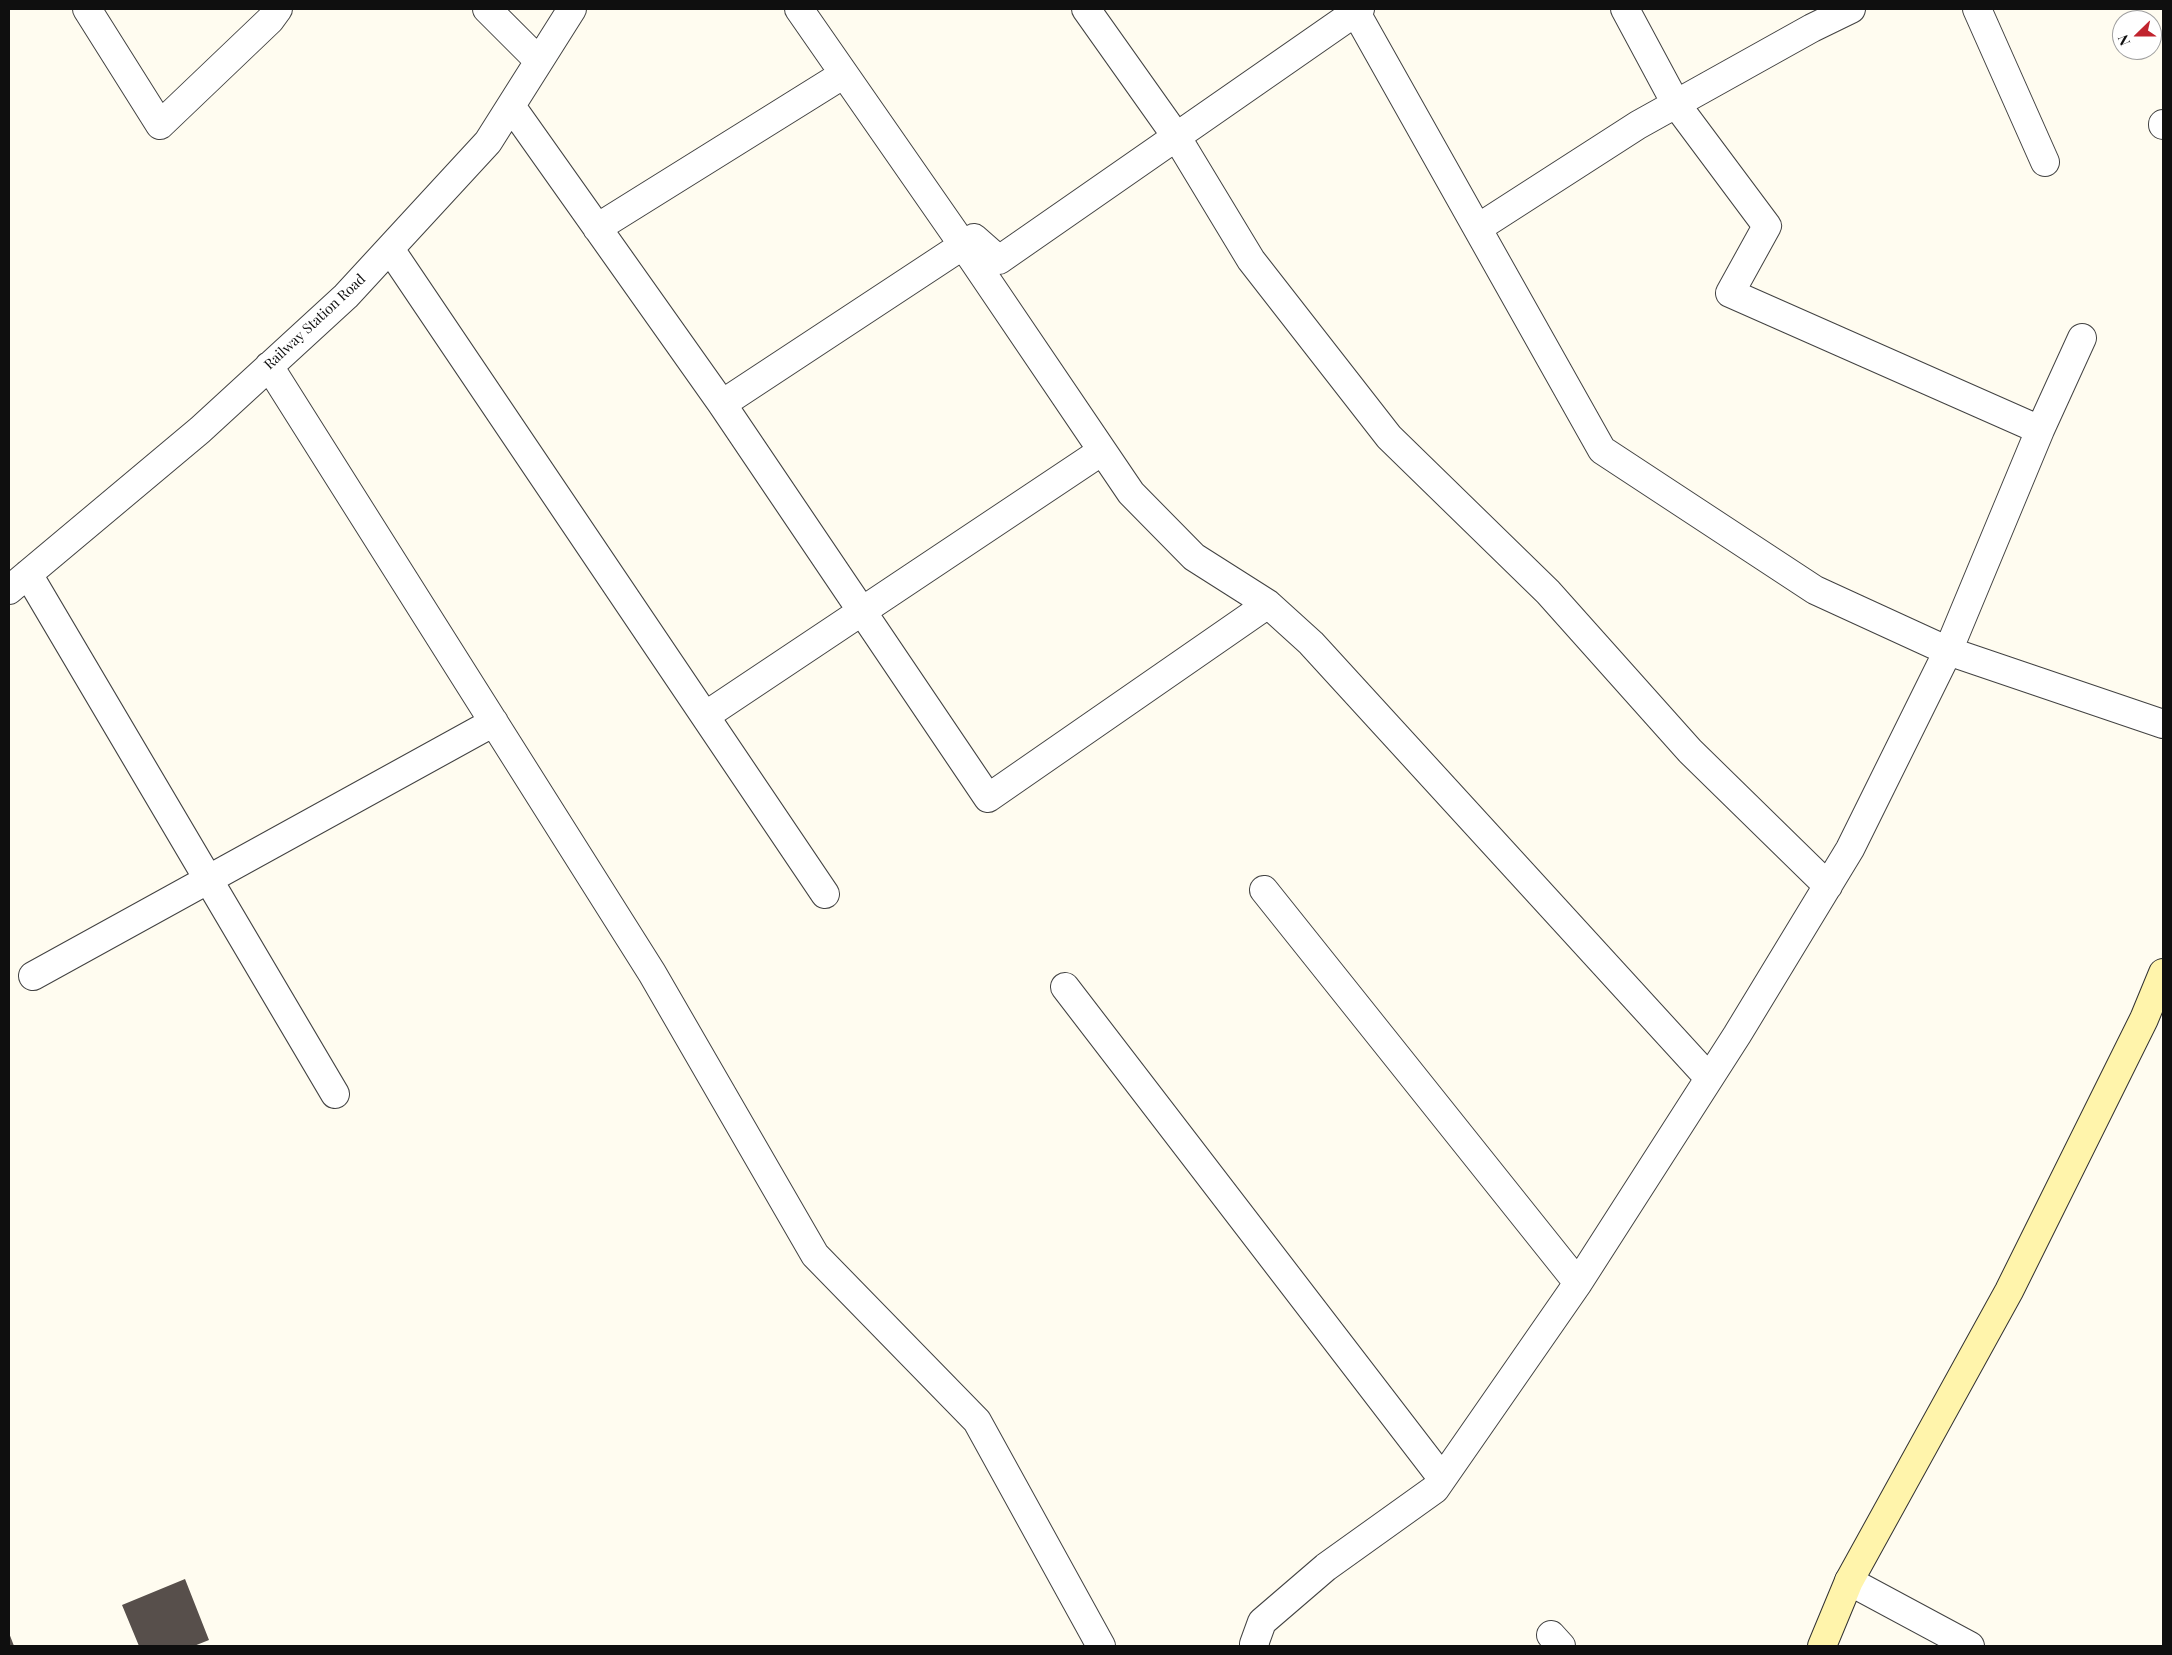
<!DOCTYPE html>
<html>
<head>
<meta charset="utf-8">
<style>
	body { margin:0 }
	#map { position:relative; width:2172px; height:1655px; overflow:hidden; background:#fffcf0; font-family:"Playfair Display",serif }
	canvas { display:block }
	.frame { position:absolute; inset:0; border:10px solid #0f0f0f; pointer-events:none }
	.north { position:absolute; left:2112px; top:10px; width:50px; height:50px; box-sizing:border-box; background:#fff; border:1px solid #9f9f9f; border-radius:50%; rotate:248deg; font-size:14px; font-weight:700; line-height:20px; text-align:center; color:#0f0f0f }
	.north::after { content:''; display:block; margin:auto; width:18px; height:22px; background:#c1242e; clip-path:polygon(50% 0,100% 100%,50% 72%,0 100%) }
</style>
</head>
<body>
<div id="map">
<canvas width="2172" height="1655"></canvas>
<div class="frame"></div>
<div class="north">N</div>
</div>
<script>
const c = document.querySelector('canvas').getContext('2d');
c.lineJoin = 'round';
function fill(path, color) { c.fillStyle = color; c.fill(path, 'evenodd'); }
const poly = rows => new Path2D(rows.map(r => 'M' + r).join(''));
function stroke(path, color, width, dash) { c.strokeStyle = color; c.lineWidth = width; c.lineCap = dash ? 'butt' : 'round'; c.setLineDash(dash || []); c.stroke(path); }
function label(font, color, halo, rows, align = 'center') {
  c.font = font + ' "Playfair Display",serif'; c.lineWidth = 5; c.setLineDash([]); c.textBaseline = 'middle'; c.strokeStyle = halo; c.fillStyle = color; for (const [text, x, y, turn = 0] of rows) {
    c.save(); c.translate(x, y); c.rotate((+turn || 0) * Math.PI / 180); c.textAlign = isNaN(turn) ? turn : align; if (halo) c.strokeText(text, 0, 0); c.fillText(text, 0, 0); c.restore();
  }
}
const building = poly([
	[185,1579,209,1640,194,1646,139,1646,122,1605],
	[9,1633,14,1646,9,1646]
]);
const minor = poly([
	[87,9,160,125,270,20,278,9],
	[487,9,539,61],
	[799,9,963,245,1131,493,1194,557,1268,604,1311,643,1709,1078],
	[1086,9,1176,136,1251,260,1389,437,1548,592,1690,751,1828,886],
	[1354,9,1602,450,1815,590,1948,651,2163,724],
	[1625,9,1676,104,1767,226,1730,293,2040,430],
	[1977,9,2045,162],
	[511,106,722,404,988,798,1268,604],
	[2163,124,2163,125],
	[597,228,844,74],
	[1478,228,1638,125,1812,28,1851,9],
	[390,249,825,894],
	[269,366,652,973,815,1255,977,1421,1101,1646],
	[722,404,974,238,999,260,1360,9],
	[28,574,335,1094],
	[9,590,200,430,346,296,488,142,572,9],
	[705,716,1102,451],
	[1264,890,1578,1283],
	[33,976,494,722],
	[1065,987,1442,1478],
	[1849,1581,1970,1646],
	[1551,1635,1561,1646],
	[1255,1646,1254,1644,1262,1622,1326,1567,1435,1489,1578,1283,1737,1035,1850,849,1948,651,2040,430,2082,338]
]);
const secondary = poly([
	[1822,1646,1849,1581,2009,1291,2144,1019,2163,973]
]);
const streetNames = [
	["Railway Station Road",315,322,-43]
];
fill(building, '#574f4b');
stroke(minor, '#424242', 30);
stroke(secondary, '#313131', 30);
stroke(minor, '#fff', 28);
stroke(secondary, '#fff4ab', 28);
label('14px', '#0f0f0f', '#fff', streetNames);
</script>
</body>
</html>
